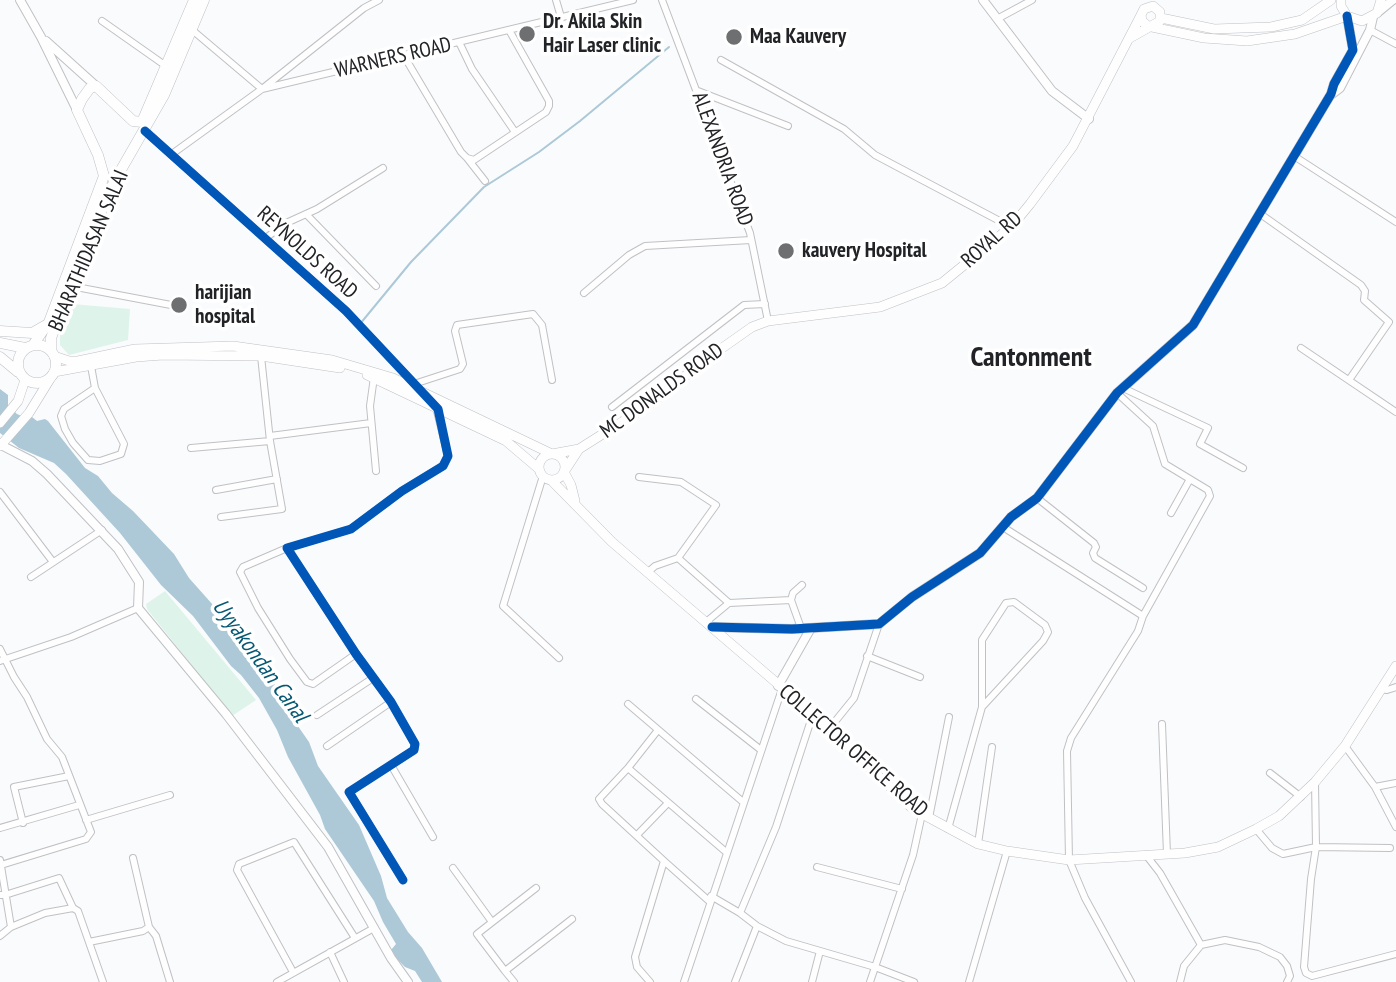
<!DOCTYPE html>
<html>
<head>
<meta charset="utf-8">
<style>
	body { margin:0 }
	canvas { display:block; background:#f9fbfd }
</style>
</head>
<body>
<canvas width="1396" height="982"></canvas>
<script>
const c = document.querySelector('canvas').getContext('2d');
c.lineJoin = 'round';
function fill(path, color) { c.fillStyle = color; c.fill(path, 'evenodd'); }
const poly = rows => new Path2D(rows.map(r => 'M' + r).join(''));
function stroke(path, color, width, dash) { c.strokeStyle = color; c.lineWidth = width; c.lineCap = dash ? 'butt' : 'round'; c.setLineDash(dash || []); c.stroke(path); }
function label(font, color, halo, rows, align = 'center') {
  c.font = font + ' "PT Sans Narrow",sans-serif'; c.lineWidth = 7; c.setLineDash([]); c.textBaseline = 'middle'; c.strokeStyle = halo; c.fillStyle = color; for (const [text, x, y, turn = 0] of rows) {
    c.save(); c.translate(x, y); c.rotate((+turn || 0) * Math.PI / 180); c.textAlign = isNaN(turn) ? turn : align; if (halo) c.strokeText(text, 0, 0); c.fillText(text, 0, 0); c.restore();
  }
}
const green = poly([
	[72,304,130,309,128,340,69,355,60,345,60,335],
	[165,591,256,700,232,716,147,609,146,604]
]);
const water = poly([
	[0,389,8,395,8,405,17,414,26,418,32,417,37,421,45,419,48,421,85,468,98,476,112,493,133,511,174,554,189,578,213,605,248,653,251,652,270,674,293,719,309,742,318,766,359,825,381,876,387,898,408,932,422,948,442,982,422,982,415,971,405,967,397,959,391,950,396,944,383,922,374,901,325,829,320,815,288,757,277,730,259,698,241,675,231,666,193,616,161,585,120,533,66,474,54,463,19,448,0,433]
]);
const stream = poly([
	[360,324,411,262,484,187,539,152,580,121,669,47]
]);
const minor = poly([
	[556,0,561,17],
	[662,0,750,233,768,321],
	[997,19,1032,0],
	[102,21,166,66],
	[191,29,262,89,364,8,379,0],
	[1370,30,1396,44],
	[459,42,472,69,515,132],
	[404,56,461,152,467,158,474,160,546,112,549,106,549,101,509,30],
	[721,60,844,129,875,155,1011,227],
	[698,91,788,126],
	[145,131,346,311,419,389],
	[172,154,262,89,633,0],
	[1294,156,1396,222],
	[467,158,485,181],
	[1259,213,1361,285,1365,291,1364,300,1389,322,1349,380],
	[306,214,376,286],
	[266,238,284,224,317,209,383,168],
	[71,286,171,305],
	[584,293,629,255,645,246,751,240],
	[1301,348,1396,412],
	[91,366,95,388,64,409,61,416,65,429,73,443,88,460,100,461,121,454,124,444,95,388],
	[374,377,370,406,376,471],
	[414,384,460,369,463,364,455,331,457,325,533,314,542,325,552,380],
	[1123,388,1208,428,1200,444,1243,468],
	[1117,393,1153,426,1165,464,1208,490,1210,496,1143,616,1138,631,1071,738,1067,751,1069,860,1085,898,1131,982],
	[612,407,744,305,765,304],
	[270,436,371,423],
	[191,448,270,441],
	[543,476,503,606,559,658],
	[639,477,681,482,716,505,678,558,729,603],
	[216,490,277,479],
	[0,492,53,562],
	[1037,498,1094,543,1096,547,1093,553,1095,558,1143,588],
	[1171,513,1190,479],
	[221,517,282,509,270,441,261,356],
	[1003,527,1143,616],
	[287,548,243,567,240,572,258,608,290,659,307,682,313,684,356,654],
	[648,572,655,566,678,558],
	[31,577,102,530],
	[706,622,729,603,791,600],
	[801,628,791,600,793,593,802,585],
	[0,649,14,677,27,697,47,739,62,757,91,832,86,839,1,865],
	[867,656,920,677],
	[0,661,71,637,138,608],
	[1382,689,1387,690,1396,687],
	[696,699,761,750],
	[628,704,743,802],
	[317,715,373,678],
	[1162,724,1167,854],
	[829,729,854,698,879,624],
	[658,730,628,768,599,799,602,804,664,861],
	[327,746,391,702],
	[1345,746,1375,787,1396,783],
	[391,765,433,837],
	[628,768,726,852],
	[1270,773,1301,797],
	[1315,782,1316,847,1311,879,1304,967,1306,973,1312,976,1396,954],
	[1375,787,1396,827],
	[929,818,949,717],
	[86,820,170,795],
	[23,823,14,787,69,776],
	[0,828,79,805],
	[948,829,982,707,1043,641,1048,632,1045,625,1014,602,1006,603,982,640,982,707],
	[1256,829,1272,848,1283,854,1316,847,1390,848],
	[637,835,668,803],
	[978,844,992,747],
	[1146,855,1160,873,1201,945,1225,940,1259,947,1280,957,1287,966,1290,976,1287,982],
	[0,860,11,927,0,936],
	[817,867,902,889],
	[453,868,492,922],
	[403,880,349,792,414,750,415,744,391,702,356,654,287,548,351,529,402,491,443,466,448,456,436,407],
	[0,895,5,895,59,878,73,908],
	[711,896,740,913,757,926,786,941,875,967,914,982],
	[740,913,776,827,813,714],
	[11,927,45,913,73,908,78,911,103,982],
	[149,927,156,936,170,982],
	[89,942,143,931,149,927,133,858],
	[330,952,344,982],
	[505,971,477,934,536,888],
	[293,972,237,870,239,864,294,842,355,938],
	[277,982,374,928],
	[514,982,505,971,572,919],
	[650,982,637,967,635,957,664,861,709,901],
	[684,982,782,689],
	[735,982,757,926],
	[812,982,820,951],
	[870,982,913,855,922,814],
	[969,982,1007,851],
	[1180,982,1184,966,1201,945]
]);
const tertiary = poly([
	[20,0,41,37,77,110],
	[983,0,1052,91,1089,119],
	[1377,13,1393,0],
	[46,41,96,86],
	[1332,94,1340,88,1370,30,1373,17],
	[1,445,32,461,47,474,118,549,139,582,138,608,226,714,328,847,391,958,408,982],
	[712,627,792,629,879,624,912,597,980,553,1011,517,1037,498,1117,393,1193,325,1331,94,1334,84,1353,50,1347,16],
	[778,686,811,628]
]);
const secondary = poly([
	[1341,0,1341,6,1347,16,1362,21,1377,13,1381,0],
	[1161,18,1214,29,1271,27,1302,20,1331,0],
	[1152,27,1204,38,1247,41,1295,34,1347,16],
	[1130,38,1160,21,1160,12,1153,6,1144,9,1141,15,1142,21,1149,27],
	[54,356,69,361,78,361,135,349,233,346,332,360,393,378,552,454,579,449,647,406,708,358,752,327,768,321,880,307,942,283,1012,226,1030,204,1073,146,1141,15],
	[54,372,136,357,163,355,261,356,340,368],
	[367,375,506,441,539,469],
	[0,423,18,401,25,380],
	[0,446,29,413,50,379],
	'539 467a13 13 0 1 1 26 0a13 13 0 1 1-26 0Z',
	[551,480,612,542,813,714,913,809,978,844,1007,851,1069,860,1185,853,1218,847,1256,829,1279,816,1315,782,1345,746,1396,666],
	[575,501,571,485,564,472,579,449]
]);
const primary = poly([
	[0,331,32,333,46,325],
	[0,343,25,348],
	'18 364a19 19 0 1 1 38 0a19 19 0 1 1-38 0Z',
	[33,345,49,322,104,176,98,155,77,110,82,99,90,88,96,86,133,121,142,122,194,0],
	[51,351,51,338,99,217,114,182,164,95,204,0],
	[0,357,18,372]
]);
const cycleway = poly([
	[145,131,346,311,438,409,448,456,443,466,402,491,351,529,287,548,356,654,391,702,415,744,414,750,349,792,403,880],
	[712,627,792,629,879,624,912,597,980,553,1011,517,1037,498,1117,393,1193,325,1331,94,1334,84,1353,50,1347,16]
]);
const markers = [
	[527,34,9,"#6d6f71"],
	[734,37,9,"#6d6f71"],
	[786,251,9,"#6d6f71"],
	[179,305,9,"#6d6f71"]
];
const poiNames = [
	["Dr. Akila Skin",543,22],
	["Hair Laser clinic",543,46],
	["Maa Kauvery",750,37],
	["kauvery Hospital",802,251],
	["harijian",195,293],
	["hospital",195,317]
];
const streetNames = [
	["WARNERS ROAD",393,58,-13],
	["ALEXANDRIA ROAD",722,159,70],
	["ROYAL RD",992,240,-42],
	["BHARATHIDASAN SALAI",89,251,-67],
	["REYNOLDS ROAD",307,253,42],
	["MC DONALDS ROAD",662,391,-36],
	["COLLECTOR OFFICE ROAD",853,751,41]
];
const waterNames = [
	["Uyyakondan Canal",260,661,54]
];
const districtNames = [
	["Cantonment",1031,358]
];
fill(green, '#def4ea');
fill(water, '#adc9d7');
stroke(stream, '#adc9d7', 2);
stroke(minor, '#c0c1c4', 8);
stroke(tertiary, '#c0c1c4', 10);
stroke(secondary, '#c0c1c4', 10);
stroke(primary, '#c0c1c4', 11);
stroke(minor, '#fefeff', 6);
stroke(tertiary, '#fefeff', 8);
stroke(secondary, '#fefeff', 9);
stroke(primary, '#fefeff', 10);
stroke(cycleway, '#0057b8', 9);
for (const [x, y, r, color] of markers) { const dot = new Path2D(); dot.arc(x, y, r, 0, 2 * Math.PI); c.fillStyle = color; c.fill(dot); stroke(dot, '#fff', 2.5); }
label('bold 21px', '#212326', '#fff', poiNames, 'left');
label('21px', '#212326', '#fff', streetNames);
label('italic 23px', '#075873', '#fff', waterNames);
label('bold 28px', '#212326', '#fff', districtNames);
</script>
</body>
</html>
